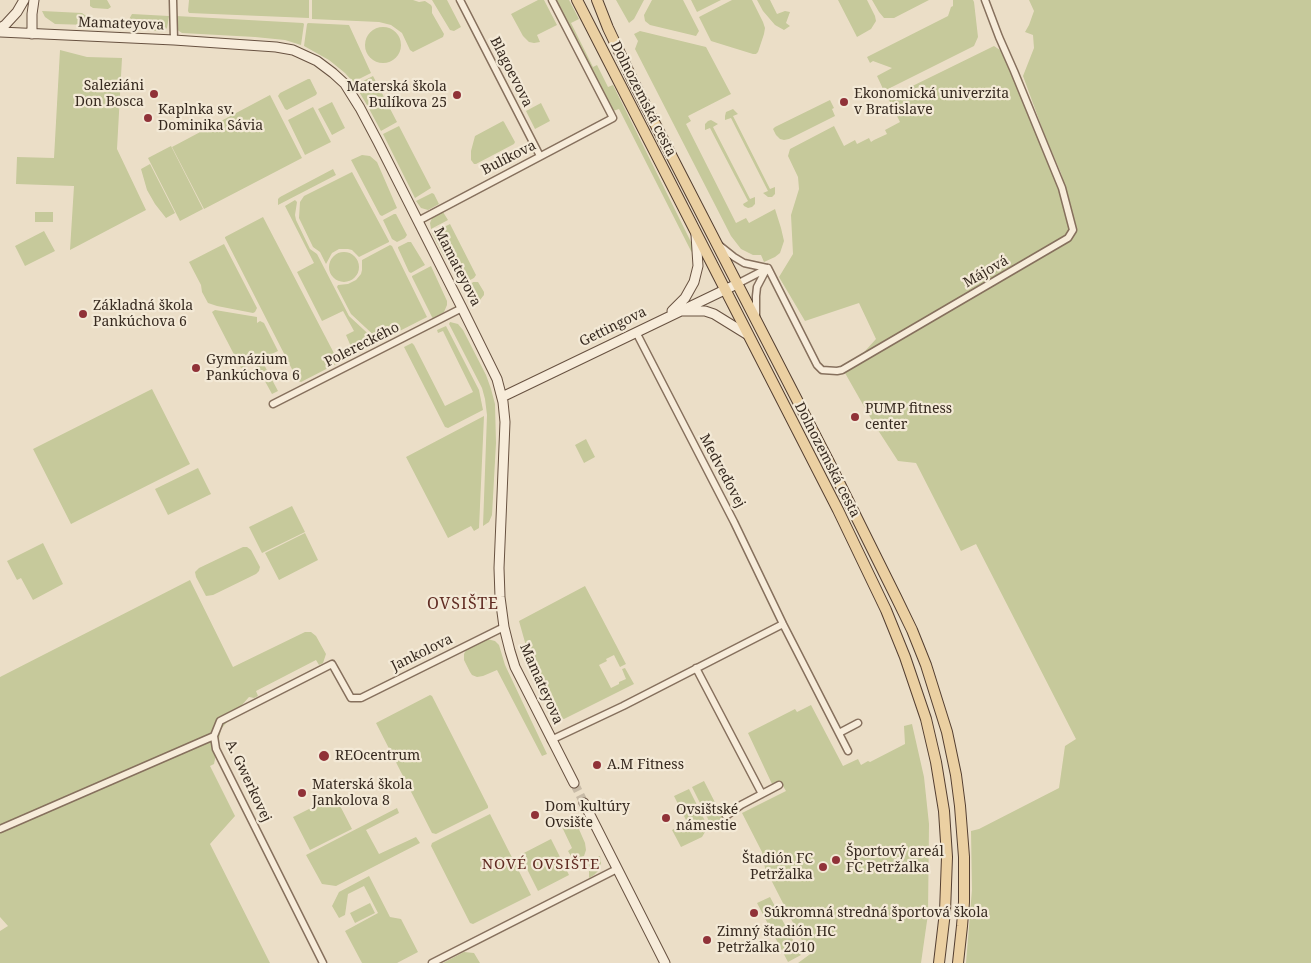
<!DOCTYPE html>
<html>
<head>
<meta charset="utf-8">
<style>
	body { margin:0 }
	canvas { display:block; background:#ebdec7 }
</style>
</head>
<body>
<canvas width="1311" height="963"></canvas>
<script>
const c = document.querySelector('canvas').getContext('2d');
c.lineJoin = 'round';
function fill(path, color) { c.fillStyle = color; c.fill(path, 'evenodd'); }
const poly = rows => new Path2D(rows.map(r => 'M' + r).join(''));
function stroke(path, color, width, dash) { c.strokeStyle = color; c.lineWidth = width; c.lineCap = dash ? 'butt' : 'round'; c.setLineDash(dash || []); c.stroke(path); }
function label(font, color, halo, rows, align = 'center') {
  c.font = font + ' "Noto Serif",serif'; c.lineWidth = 4.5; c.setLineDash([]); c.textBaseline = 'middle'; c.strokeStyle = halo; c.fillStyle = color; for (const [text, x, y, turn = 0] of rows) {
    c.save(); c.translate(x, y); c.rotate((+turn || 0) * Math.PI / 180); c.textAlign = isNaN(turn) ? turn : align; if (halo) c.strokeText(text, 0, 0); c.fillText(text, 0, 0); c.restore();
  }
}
const green = poly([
	[90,0,107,0,111,7,108,9,93,8,90,6],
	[189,0,309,0,309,18,189,13,188,11],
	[312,0,413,0,419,2,425,1,431,5,432,7,432,13,444,34,443,37,413,52,410,50,402,33,391,25,379,22,312,19],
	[432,0,447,0,461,27,454,31,450,30],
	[538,0,544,0,557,25,537,35,540,42,534,43,529,42,523,36,511,14],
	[556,0,569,0,579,19,571,23,593,67,597,65,608,87,613,85,693,246,695,255,691,251,619,109,613,111],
	[616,0,644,0,634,19,629,23],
	[652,0,683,0,699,31,696,36,650,25,645,21,644,15],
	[691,0,721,0,697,12],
	[732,0,752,0,763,22,765,28,764,34,758,52,756,54,753,54,711,41,699,17],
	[757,0,770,0,777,14,785,11,790,12,786,23,790,26,784,30,775,25,763,11],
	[838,0,867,0,875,16,876,21,871,29,857,37],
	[872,0,929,0,894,18,884,18,879,12],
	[953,0,973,0,974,2,978,37,974,46,884,91,877,76,892,68,873,61,870,63,867,57,948,16,951,7,953,6],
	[1029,0,1311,0,1311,963,966,963,972,890,971,831,979,829,1059,788,1065,746,1076,739,976,544,961,551,916,463,898,461,874,424,845,373,876,339,859,303,805,321,779,277,793,254,791,215,799,189,798,177,788,156,790,149,834,126,844,146,855,140,857,144,869,138,871,142,874,140,887,134,885,130,900,122,888,98,994,46,1003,52,1047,153,1076,227,1061,173,1045,136,1023,76,1034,48,1033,35,1025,32,1029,25,1034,11],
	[42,11,82,13,89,18,89,25,55,24,45,17],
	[132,14,169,16,167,28,162,32,150,30,150,26,140,24,140,22,128,21],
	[176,16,303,23,304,24,301,45,285,40,255,37,182,33,176,29],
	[308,23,349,25,371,73,353,82,345,73,329,60,304,46,307,24],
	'365 45a18 18 0 1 1 36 0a18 18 0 1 1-36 0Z',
	[640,31,706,47,731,94,688,116,691,121,686,124,736,223,746,218,749,223,775,209,781,228,784,241,780,253,775,257,764,262,761,255,753,255,741,249,731,236,635,49,638,41,634,34],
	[60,50,87,57,122,58,117,149,146,210,70,250,74,186,16,184,17,157,54,158],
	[373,76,397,122,381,131,367,105,355,85],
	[308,79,310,79,317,93,316,95,287,110,285,109,278,96,280,93],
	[270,95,302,158,204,209,172,147],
	[830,100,834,108,832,109,835,116,789,139,784,140,780,139,776,135,773,129,775,127],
	[332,102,345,128,332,135,318,109],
	[541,103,550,121,535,129,526,111],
	[313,107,331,142,305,155,288,120],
	[733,109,738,114,733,116,770,189,775,187,775,194,772,197,768,197,763,193,768,191,731,118,725,120,725,116,726,112],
	[711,120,718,124,713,127,750,199,755,197,755,204,752,207,748,208,744,206,743,204,748,201,710,128,705,130,705,124,708,121],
	[503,121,504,122,515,142,514,144,476,164,474,164,471,160,471,151,475,136],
	[399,126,431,188,415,198,383,134],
	[171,146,203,209,180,221,148,158],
	[362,155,370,156,377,162,397,208,382,216,380,215,351,160],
	[150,164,175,213,166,218,155,204,147,190,141,169],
	[333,169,336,175,278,205,278,199,280,197],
	[352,172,389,241,389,242,359,257,352,250,348,249,339,249,332,253,326,264,320,252,313,247,299,218,300,202,304,196],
	[432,193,434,194,439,204,428,210,421,208,416,201],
	[295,200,297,202,295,215,296,220,310,249,317,254,349,316,377,342,357,353,352,349,346,335,354,331,343,311,322,321,297,272,314,263,285,206],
	[35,212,53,212,53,222,35,222],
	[443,212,448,220,431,229,430,223,432,218],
	[394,214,396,214,407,235,405,238,397,242,392,239,383,220],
	[263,217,337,359,336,364,301,382,298,381,225,238,225,237],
	[450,224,476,275,474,278,462,284,444,256,432,233],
	[44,231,55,251,25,266,15,246],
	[408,242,411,242,425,265,411,273,409,272,398,248,398,247],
	[224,244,257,308,255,312,253,313,217,306,208,303,202,292,201,285,189,262],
	[390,245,392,246,427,317,380,341,351,314,337,287,338,285,348,284,356,280,361,274,362,270,362,260],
	'329 267a15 15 0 1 1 30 0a15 15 0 1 1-30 0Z',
	[431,266,447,301,447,305,444,312,433,319,412,277,412,276],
	[473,282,478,282,484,292,484,295,480,300,475,299,469,287,470,285],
	[215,310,257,317,257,323,260,321,264,323,278,351,261,359,278,391,272,394,255,363,241,368,212,312],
	[450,322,458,324,463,330,486,375,491,389,495,404,496,443,492,515,489,522,483,526,487,415,485,399,482,388,449,324],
	[446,326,479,390,483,410,448,428,445,427,404,347,412,343,414,345,445,406,473,392,443,331,438,333,437,330],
	[152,389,190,464,71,524,33,449],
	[484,416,479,528,474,531,471,526,448,538,406,457],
	[586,439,595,457,584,463,575,445],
	[198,468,211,494,168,515,155,489],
	[292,506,305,532,262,553,249,527],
	[305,533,318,560,279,580,265,553],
	[43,543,63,584,33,600,21,578,17,580,7,561],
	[243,547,247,547,251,550,260,567,259,571,256,574,213,595,206,596,196,577,195,572,199,568],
	[190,580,233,667,305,632,311,632,316,636,326,654,323,663,319,665,316,660,256,691,258,696,254,698,249,697,221,729,214,764,210,766,235,816,210,844,270,963,0,963,0,931,8,926,0,917,0,677],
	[585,586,626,664,620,667,614,655,606,659,607,661,599,665,611,688,619,684,619,682,626,679,622,669,625,668,634,684,564,719,558,717,555,712,541,685,528,653,519,621],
	[487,639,495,641,499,645,505,665,547,754,542,756,497,670,483,676,477,677,472,675,470,672,464,660,464,654,466,650],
	[430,695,432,696,488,806,488,808,436,834,432,833,376,723],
	[811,705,843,766,858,759,861,765,868,761,870,762,905,744,904,726,912,724,924,777,929,824,928,914,921,963,798,963,813,952,809,954,765,868,762,852,742,813,786,791,780,781,772,784,748,733,795,709,797,712],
	[704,781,723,818,716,827,713,829,692,787],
	[689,789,708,827,702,837,681,847,672,830,687,822,674,796],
	[335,796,352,829,310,850,293,817],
	[397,808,399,813,366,830,379,854,416,837,420,843,336,886,322,884,306,855],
	[490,814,531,895,473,924,470,923,431,846,432,843],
	[575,820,585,843,586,850,584,856,573,860,568,851,572,848,562,827],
	[551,839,569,875,538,891,520,855],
	[600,856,601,863,599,870,594,875,589,878,589,865,593,859],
	[369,876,390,917,401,919,418,952,397,963,362,963,345,931,378,913,364,886,348,894,345,915,339,918,332,906,339,892],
	[770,897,801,955,788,962,757,903],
	[370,903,375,913,355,923,350,913],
	[464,952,474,953,480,963,443,963]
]);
const secondaryTunnel = poly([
	[574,783,584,803]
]);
const street = poly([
	[173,0,174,40],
	[460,0,540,156],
	[418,221,613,118,552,0],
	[719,245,734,257,744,263,767,268,757,287,756,296,756,317],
	[737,284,768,268,817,365,822,370,837,371,842,370,1068,238,1073,230,1062,188,1014,71,999,37,985,0],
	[636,332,734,522,783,624,848,751],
	[273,404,462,308],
	[696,668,762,794],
	[839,733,858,723],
	[551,740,623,706,783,624],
	[726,816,741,805,779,785],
	[0,829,214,736],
	[323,963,216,749,214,736,220,721,332,664,351,698,361,698,504,627],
	[432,963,617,869]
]);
const secondary = poly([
	[0,28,5,25,17,12,24,0],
	[0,32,174,40,276,47,293,50,317,61,333,73,345,84,360,108,378,142,462,308,497,379,503,402,505,422,499,568,500,597,504,627,510,651,515,667,574,783],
	[32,34,32,14,34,0],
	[672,311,685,298,694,282,698,266,696,235],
	[684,311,705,311,714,314,748,335],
	[502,397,737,284],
	[584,803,665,963]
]);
const primary = poly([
	[577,0,838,510,886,610,905,657,926,719,936,762,944,811,947,857,945,912,939,963],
	[597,0,608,28,633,81,830,464,896,597,912,630,926,665,947,732,956,775,960,806,964,857,964,902,962,926,958,963]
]);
const markers = [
	[154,94,5,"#903238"],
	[457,95,5,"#903238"],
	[844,102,5,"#903238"],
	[148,118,5,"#903238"],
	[83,314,5,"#903238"],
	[196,368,5,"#903238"],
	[855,417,5,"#903238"],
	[324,756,6,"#903238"],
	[597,765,5,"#903238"],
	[302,793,5,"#903238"],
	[535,815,5,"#903238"],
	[666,818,5,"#903238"],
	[836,860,5,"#903238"],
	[823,867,5,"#903238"],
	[754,913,5,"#903238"],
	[707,940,5,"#903238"]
];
const streetNames = [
	["Mamateyova",121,24,2],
	["Blagoevova",511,72,63],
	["Dolnozemská cesta",643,99,63],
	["Bulíkova",509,158,-27],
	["Mamateyova",457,267,63],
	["Májová",986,272,-30],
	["Gettingova",613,327,-26],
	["Polereckého",362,345,-27],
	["Dolnozemská cesta",827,460,63],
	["Medveďovej",722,471,62],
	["Jankolova",422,653,-26],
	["Mamateyova",541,684,66],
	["A. Gwerkovej",248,781,65]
];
const poiNames = [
	["Saleziáni",144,86,"right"],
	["Don Bosca",144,102,"right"],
	["Materská škola",447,87,"right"],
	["Bulíkova 25",447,103,"right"],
	["Ekonomická univerzita",854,94],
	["v Bratislave",854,110],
	["Kaplnka sv.",158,110],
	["Dominika Sávia",158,126],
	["Základná škola",93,306],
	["Pankúchova 6",93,322],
	["Gymnázium",206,360],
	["Pankúchova 6",206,376],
	["PUMP fitness",865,409],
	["center",865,425],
	["REOcentrum",335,756],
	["A.M Fitness",607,765],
	["Materská škola",312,785],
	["Jankolova 8",312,801],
	["Dom kultúry",545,807],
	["Ovsište",545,823],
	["Ovsištské",676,810],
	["námestie",676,826],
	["Športový areál",846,852],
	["FC Petržalka",846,868],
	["Štadión FC",813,859,"right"],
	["Petržalka",813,875,"right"],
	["Súkromná stredná športová škola",764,913],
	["Zimný štadión HC",717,932],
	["Petržalka 2010",717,948]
];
const neighbourhoodNames = [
	["NOVÉ OVSIŠTE",541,865]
];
const quarterNames = [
	["OVSIŠTE",463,604]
];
fill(green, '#c6c99b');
stroke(secondaryTunnel, '#c7baa6', 9, [9, 4.5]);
stroke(street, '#86705d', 9);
stroke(secondary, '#685241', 11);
stroke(primary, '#543f31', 12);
stroke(street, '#f7ecda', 6);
stroke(secondary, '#f7ecda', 9);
stroke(primary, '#ebd0a2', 10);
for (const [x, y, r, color] of markers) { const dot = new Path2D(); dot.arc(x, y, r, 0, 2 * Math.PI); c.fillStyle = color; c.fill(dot); stroke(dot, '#f3e9d6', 2); }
label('14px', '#372a20', '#f3e9d6', streetNames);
label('14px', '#372a20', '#f3e9d6', poiNames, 'left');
c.letterSpacing = '1px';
label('15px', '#612c23', '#f3e9d6', neighbourhoodNames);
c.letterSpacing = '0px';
c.letterSpacing = '1px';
label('16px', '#612c23', '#f3e9d6', quarterNames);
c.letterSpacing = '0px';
</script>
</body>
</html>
